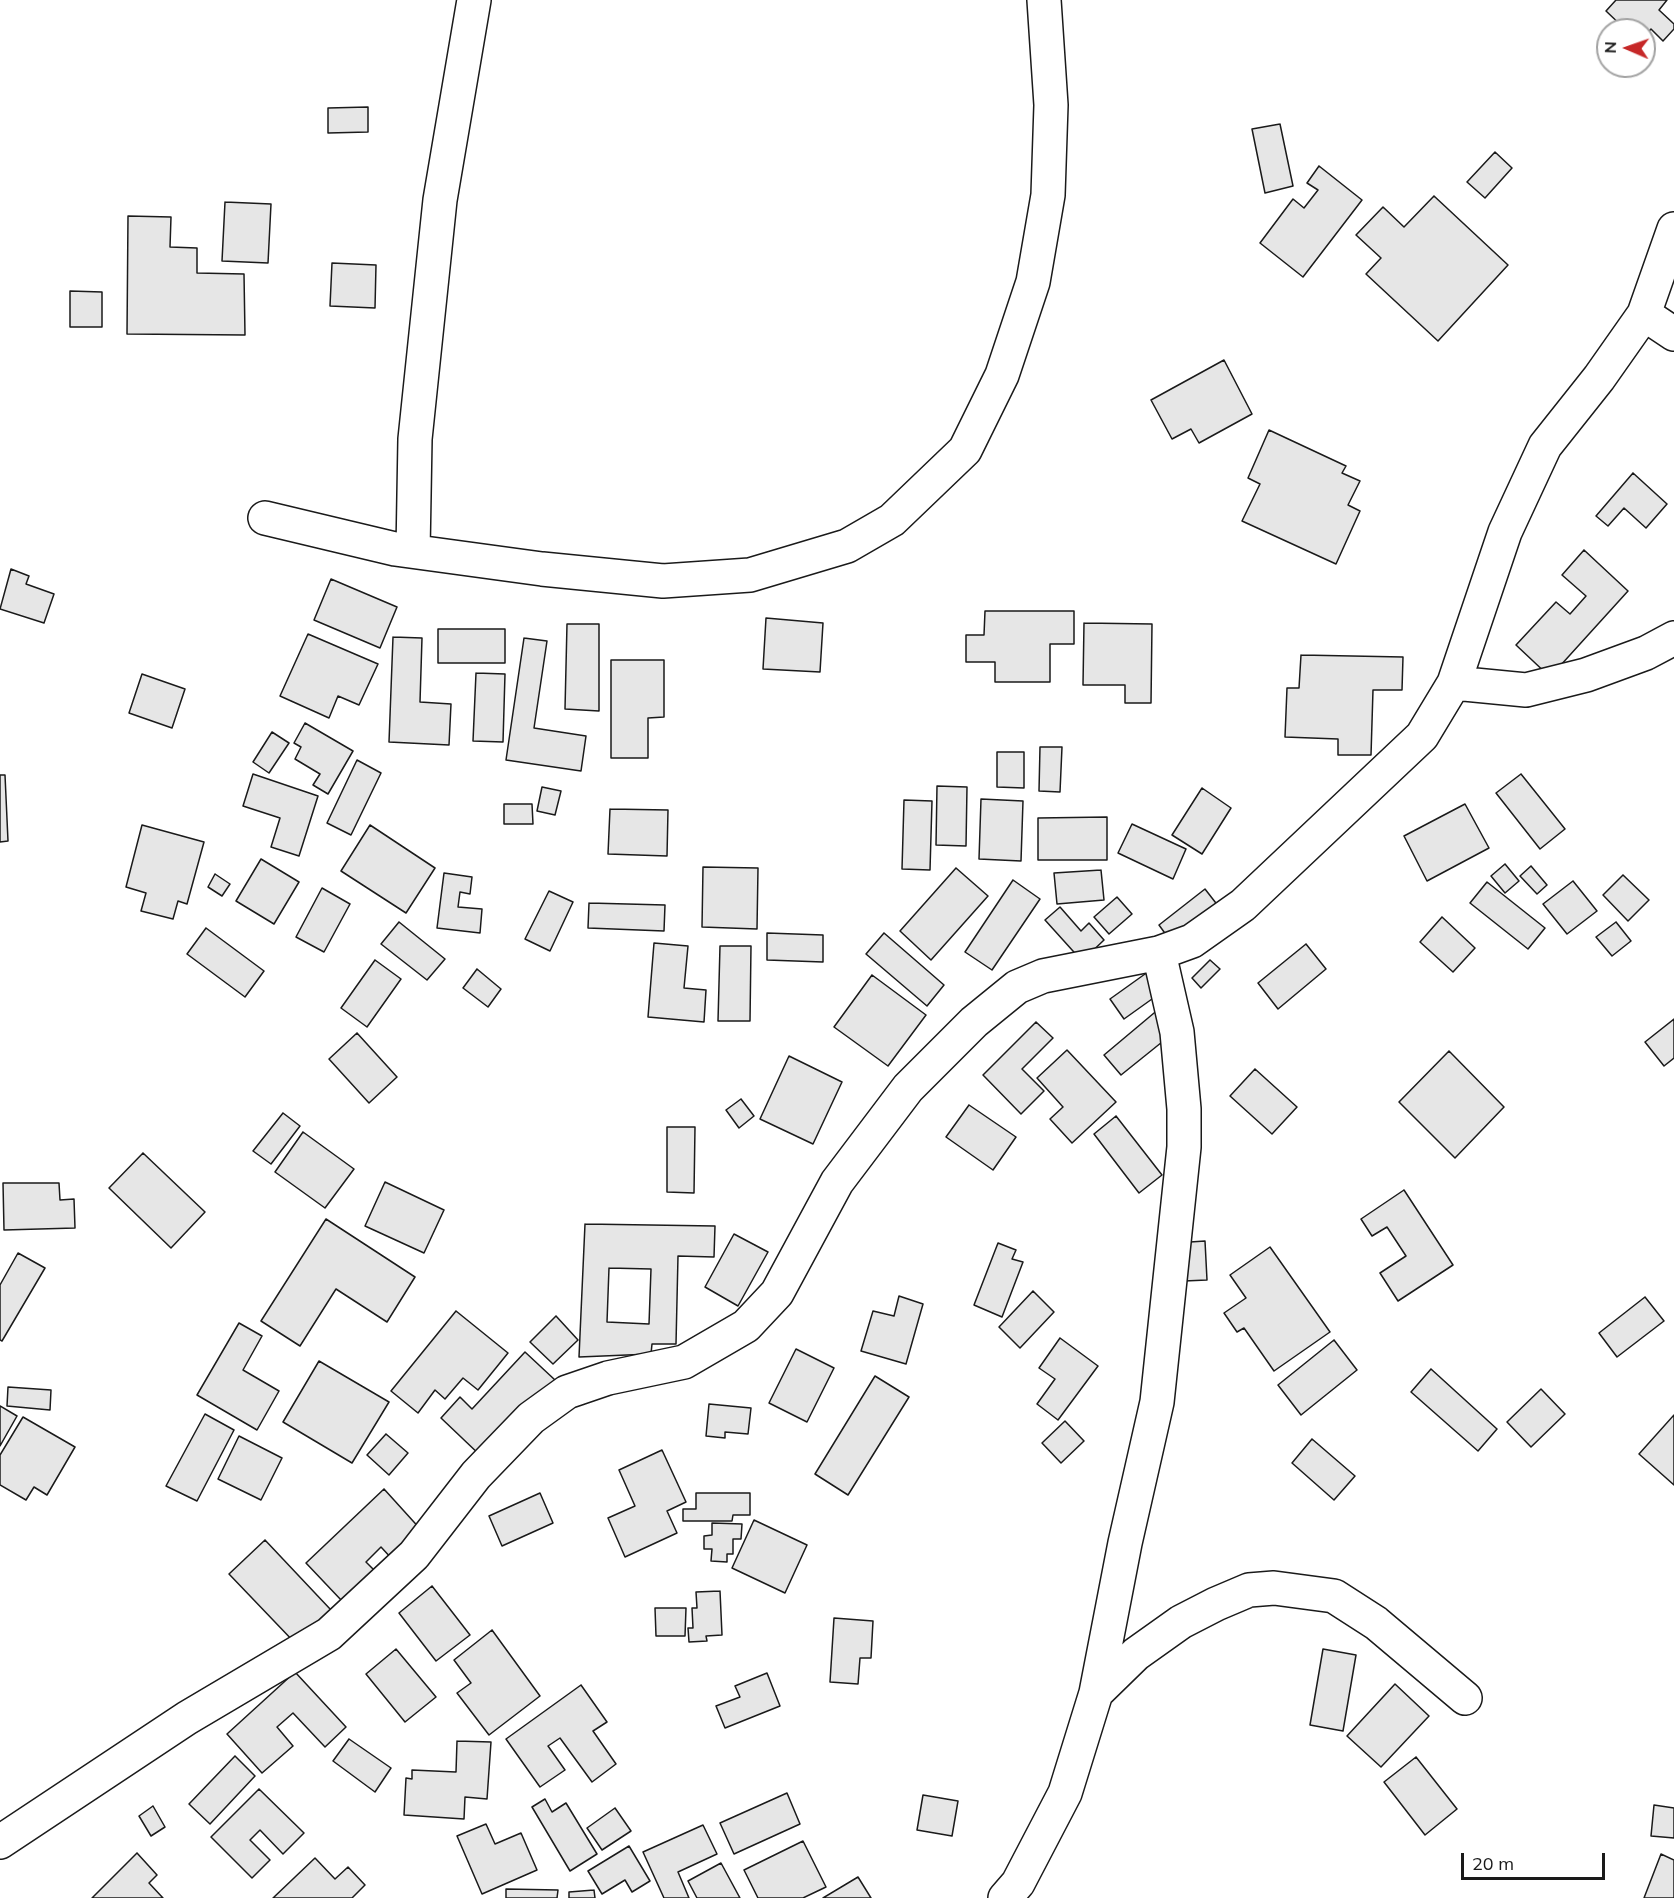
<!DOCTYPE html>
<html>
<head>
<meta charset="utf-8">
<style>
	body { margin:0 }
	#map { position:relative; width:1674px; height:1898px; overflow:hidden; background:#fff; font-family:Mulish,sans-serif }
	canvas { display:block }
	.north { position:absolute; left:1596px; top:18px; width:60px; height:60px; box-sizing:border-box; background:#fff; border:2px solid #a3a3a3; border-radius:50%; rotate:272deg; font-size:16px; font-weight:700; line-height:24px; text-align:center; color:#1a1a1a }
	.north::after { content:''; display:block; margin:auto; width:21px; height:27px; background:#c62828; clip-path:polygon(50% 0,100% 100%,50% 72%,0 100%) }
	.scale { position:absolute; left:1461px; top:1853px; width:144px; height:27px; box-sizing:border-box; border:3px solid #1a1a1a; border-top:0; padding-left:8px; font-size:18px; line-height:21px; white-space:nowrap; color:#1a1a1a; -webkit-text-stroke:4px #fff; paint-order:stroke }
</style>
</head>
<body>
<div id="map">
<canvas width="1674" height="1898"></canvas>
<div class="north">N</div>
<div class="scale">20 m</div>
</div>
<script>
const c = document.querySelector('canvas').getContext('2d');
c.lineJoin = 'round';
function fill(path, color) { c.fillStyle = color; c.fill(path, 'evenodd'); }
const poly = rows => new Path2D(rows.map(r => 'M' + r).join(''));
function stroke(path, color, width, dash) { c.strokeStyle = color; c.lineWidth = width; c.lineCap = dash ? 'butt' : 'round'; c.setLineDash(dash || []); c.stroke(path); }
const building = poly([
	[1616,0,1667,0,1659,10,1674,24,1674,29,1663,41,1651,29,1644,37,1644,30,1626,30,1606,11,1616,0],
	[368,107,368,132,328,133,328,108,368,107],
	[1280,124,1293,186,1265,193,1252,129,1280,124],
	[1495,152,1512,168,1485,198,1467,182,1495,152],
	[1319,166,1362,200,1303,277,1260,243,1293,199,1304,208,1318,190,1307,183,1319,166],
	[1434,196,1508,265,1438,341,1366,274,1381,258,1356,235,1383,207,1404,227,1434,196],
	[225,202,271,204,268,263,222,261,225,202],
	[128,216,171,217,170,247,197,248,197,273,244,274,245,335,127,334,128,216],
	[332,263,376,265,375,308,330,306,332,263],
	[70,291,102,292,102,327,70,327,70,291],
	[1224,360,1252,414,1199,443,1191,429,1172,439,1151,400,1224,360],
	[1269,430,1346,466,1342,473,1360,481,1348,505,1360,511,1336,564,1242,521,1260,484,1248,478,1269,430],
	[1633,473,1667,504,1646,528,1624,508,1608,526,1596,516,1633,473],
	[1584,550,1628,591,1550,677,1516,645,1556,602,1570,614,1586,596,1562,575,1584,550],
	[11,569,29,576,26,584,54,594,44,623,0,609,11,569],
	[331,579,397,607,380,648,314,620,331,579],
	[985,611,1074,611,1074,644,1050,644,1050,682,995,682,995,662,966,662,966,635,984,635,985,611],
	[766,618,823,623,820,672,763,669,766,618],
	[1084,623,1152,624,1151,703,1125,703,1125,685,1083,685,1084,623],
	[567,624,599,624,599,711,565,709,567,624],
	[438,629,505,629,505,663,438,663,438,629],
	[308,634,378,664,359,705,338,696,329,718,280,696,308,634],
	[393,637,422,638,420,702,451,704,449,745,389,742,393,637],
	[524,638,547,641,534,728,586,736,581,771,506,760,524,638],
	[1301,655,1403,657,1402,690,1373,690,1371,755,1338,755,1338,739,1285,737,1287,688,1299,688,1301,655],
	[611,660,664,660,664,717,648,718,648,758,611,758,611,660],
	[476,673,505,674,503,742,473,741,476,673],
	[142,674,185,689,172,728,129,713,142,674],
	[305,723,353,751,328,794,313,785,320,774,295,759,301,747,294,743,305,723],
	[272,732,289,743,269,773,253,762,272,732],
	[1040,747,1062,747,1060,792,1039,791,1040,747],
	[997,752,1024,752,1024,788,997,787,997,752],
	[357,760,381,773,351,835,327,823,357,760],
	[253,774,318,796,299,856,271,847,280,818,243,806,253,774],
	[1521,774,1565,829,1540,849,1496,793,1521,774],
	[0,775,5,775,8,841,0,842,0,775],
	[937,786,967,787,966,846,936,845,937,786],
	[542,787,561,791,555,815,537,811,542,787],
	[1202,788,1231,808,1202,854,1172,835,1202,788],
	[981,799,1023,801,1021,861,979,859,981,799],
	[904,800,932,801,930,870,902,869,904,800],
	[504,804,532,804,533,824,504,824,504,804],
	[1465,804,1489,848,1427,881,1404,836,1465,804],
	[610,809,668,810,667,856,608,854,610,809],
	[1107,817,1107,860,1038,860,1038,818,1107,817],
	[1132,824,1186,849,1173,879,1118,853,1132,824],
	[142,825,204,842,187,904,178,901,173,919,141,911,146,893,126,887,142,825],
	[370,825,435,868,406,913,341,871,370,825],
	[261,859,299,882,274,924,236,901,261,859],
	[1505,864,1519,881,1505,893,1491,876,1505,864],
	[1531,866,1547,885,1537,894,1520,876,1531,866],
	[703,867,758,868,757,929,702,927,703,867],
	[956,868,988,896,931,960,900,931,956,868],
	[1101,870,1104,900,1057,904,1054,873,1101,870],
	[444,873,472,877,470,894,460,892,458,907,482,909,480,933,437,928,444,873],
	[215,874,230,884,222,896,208,887,215,874],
	[1623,875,1649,900,1628,921,1603,895,1623,875],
	[1013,880,1040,899,992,970,965,952,1013,880],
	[1573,881,1597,911,1567,934,1543,904,1573,881],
	[1487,882,1545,928,1528,949,1470,903,1487,882],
	[322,888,350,904,324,952,296,937,322,888],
	[1205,889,1219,907,1172,943,1159,925,1205,889],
	[549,891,573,902,550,951,525,939,549,891],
	[1117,897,1132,914,1109,934,1094,917,1117,897],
	[589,903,665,905,664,931,588,928,589,903],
	[1060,907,1081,931,1089,923,1104,940,1082,961,1045,920,1060,907],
	[1442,917,1475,948,1453,972,1420,942,1442,917],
	[399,922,445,959,427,980,381,944,399,922],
	[1616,922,1631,941,1612,956,1596,937,1616,922],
	[206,928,264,971,245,997,187,954,206,928],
	[767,933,823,935,823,962,767,960,767,933],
	[884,933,944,985,927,1006,866,954,884,933],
	[654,943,688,946,684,988,706,990,704,1022,648,1017,654,943],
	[1306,944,1326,969,1278,1009,1258,983,1306,944],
	[720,946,751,946,750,1021,718,1021,720,946],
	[1166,959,1180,979,1124,1019,1110,999,1166,959],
	[375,960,401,979,367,1027,341,1008,375,960],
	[1210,960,1220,969,1201,988,1192,978,1210,960],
	[477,969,501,989,488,1007,463,988,477,969],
	[872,975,926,1015,888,1066,834,1027,872,975],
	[1160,1008,1177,1030,1121,1075,1104,1055,1160,1008],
	[1674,1019,1674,1058,1664,1066,1645,1042,1674,1019],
	[1036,1022,1053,1038,1022,1069,1044,1091,1021,1114,983,1075,1036,1022],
	[357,1033,397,1077,369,1103,329,1059,357,1033],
	[1067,1050,1116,1102,1072,1143,1050,1119,1063,1107,1037,1078,1067,1050],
	[1449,1051,1504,1107,1455,1158,1399,1102,1449,1051],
	[789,1056,842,1082,813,1144,760,1119,789,1056],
	[1255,1069,1297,1107,1272,1134,1230,1096,1255,1069],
	[741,1099,754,1116,739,1128,726,1110,741,1099],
	[969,1105,1016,1137,993,1170,946,1137,969,1105],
	[283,1113,300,1126,271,1164,253,1151,283,1113],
	[1116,1116,1162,1175,1139,1193,1094,1134,1116,1116],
	[667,1127,695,1127,694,1193,667,1192,667,1127],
	[303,1132,354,1169,325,1208,275,1172,303,1132],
	[143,1153,205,1212,171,1248,109,1188,143,1153],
	[385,1182,444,1210,424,1253,365,1226,385,1182],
	[3,1183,59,1183,60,1200,74,1199,75,1228,4,1230,3,1183],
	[1404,1190,1453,1265,1398,1301,1380,1273,1406,1256,1387,1227,1372,1236,1361,1219,1404,1190],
	[326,1219,415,1277,387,1322,336,1289,300,1346,261,1321,326,1219],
	[585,1224,715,1226,714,1257,678,1256,676,1344,652,1344,651,1354,579,1357,585,1224],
	[609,1268,651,1269,649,1324,607,1322,609,1268],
	[734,1234,768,1252,738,1306,705,1287,734,1234],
	[1205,1241,1207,1280,1161,1282,1160,1244,1205,1241],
	[998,1243,1016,1250,1012,1259,1023,1262,1002,1317,974,1305,998,1243],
	[1270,1247,1330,1332,1274,1371,1244,1328,1237,1332,1224,1313,1246,1298,1230,1275,1270,1247],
	[18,1253,45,1268,2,1341,0,1340,0,1285,18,1253],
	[1033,1291,1054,1312,1020,1348,999,1327,1033,1291],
	[899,1296,923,1304,906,1364,861,1351,873,1311,894,1316,899,1296],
	[1645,1297,1664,1321,1617,1357,1599,1333,1645,1297],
	[456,1311,508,1353,478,1390,463,1378,445,1399,435,1390,418,1413,391,1391,456,1311],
	[556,1316,578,1340,553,1364,530,1342,556,1316],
	[239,1323,262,1336,243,1370,279,1391,257,1430,197,1395,239,1323],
	[1060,1338,1098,1366,1058,1420,1037,1404,1055,1379,1039,1368,1060,1338],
	[1334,1340,1357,1370,1301,1415,1278,1385,1334,1340],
	[796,1349,834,1368,807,1422,769,1403,796,1349],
	[525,1352,555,1380,482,1457,441,1418,460,1397,472,1409,525,1352],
	[319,1361,389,1402,352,1463,283,1422,319,1361],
	[1431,1369,1497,1429,1478,1451,1411,1392,1431,1369],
	[875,1376,909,1397,848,1495,815,1474,875,1376],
	[8,1387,51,1390,50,1410,7,1406,8,1387],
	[1541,1389,1565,1414,1531,1447,1507,1422,1541,1389],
	[709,1404,751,1408,748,1434,725,1432,725,1438,706,1436,709,1404],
	[0,1406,17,1416,0,1446,0,1406],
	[205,1414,234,1430,197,1501,166,1486,205,1414],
	[1674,1415,1674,1485,1639,1454,1674,1415],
	[23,1417,75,1447,47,1495,34,1487,26,1500,0,1485,0,1455,23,1417],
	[1065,1421,1084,1441,1061,1463,1042,1443,1065,1421],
	[386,1434,408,1453,389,1475,367,1455,386,1434],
	[239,1436,282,1458,261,1500,218,1479,239,1436],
	[1312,1439,1355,1476,1334,1500,1292,1463,1312,1439],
	[662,1450,686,1502,667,1511,677,1533,625,1557,608,1518,635,1506,619,1470,662,1450],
	[384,1489,423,1532,393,1560,381,1547,366,1562,374,1570,342,1601,306,1563,384,1489],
	[540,1493,553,1523,502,1546,489,1516,540,1493],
	[696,1493,750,1493,750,1515,733,1515,732,1521,683,1521,683,1509,696,1509,696,1493],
	[754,1520,807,1545,785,1593,732,1568,754,1520],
	[712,1523,742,1524,741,1539,733,1539,733,1554,727,1554,727,1562,711,1561,712,1549,704,1549,704,1536,712,1535,712,1523],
	[265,1540,331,1610,296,1644,229,1574,265,1540],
	[432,1586,470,1635,436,1661,399,1613,432,1586],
	[720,1591,722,1635,706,1636,707,1641,689,1642,688,1628,693,1628,692,1608,697,1608,696,1592,720,1591],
	[655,1608,686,1608,685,1636,656,1636,655,1608],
	[834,1618,873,1621,871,1658,860,1658,858,1684,830,1682,834,1618],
	[492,1630,540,1696,489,1735,457,1693,471,1683,454,1660,492,1630],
	[396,1649,436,1697,405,1722,366,1674,396,1649],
	[1323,1649,1356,1655,1343,1731,1310,1725,1323,1649],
	[295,1672,346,1727,325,1747,293,1713,277,1727,293,1746,262,1773,227,1734,295,1672],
	[767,1673,780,1706,725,1728,716,1706,740,1697,735,1686,767,1673],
	[1395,1684,1429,1716,1381,1767,1347,1736,1395,1684],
	[581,1685,607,1722,593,1731,616,1764,592,1782,560,1738,548,1746,565,1770,540,1787,506,1739,581,1685],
	[349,1739,391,1768,375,1792,333,1761,349,1739],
	[457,1741,491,1742,487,1799,465,1797,464,1819,404,1815,406,1778,412,1779,412,1770,456,1772,457,1741],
	[235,1756,255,1776,210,1824,189,1804,235,1756],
	[1416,1757,1457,1809,1425,1835,1384,1782,1416,1757],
	[259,1789,304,1833,283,1854,260,1830,250,1840,270,1860,252,1878,211,1837,259,1789],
	[787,1793,800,1824,734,1854,720,1823,787,1793],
	[923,1795,958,1801,952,1836,917,1830,923,1795],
	[545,1799,552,1812,566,1803,597,1854,570,1871,532,1807,545,1799],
	[1654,1805,1674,1808,1674,1838,1651,1836,1654,1805],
	[153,1806,165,1827,151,1836,139,1816,153,1806],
	[615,1808,631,1831,602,1850,587,1828,615,1808],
	[486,1824,495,1844,521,1833,537,1870,482,1894,457,1836,486,1824],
	[703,1825,717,1854,678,1872,689,1898,664,1898,643,1852,703,1825],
	[803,1841,826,1887,803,1898,758,1898,744,1870,803,1841],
	[629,1846,650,1881,632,1892,625,1880,602,1894,588,1871,629,1846],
	[137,1853,157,1875,149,1883,163,1898,92,1898,137,1853],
	[1661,1854,1674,1860,1674,1898,1644,1898,1661,1854],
	[315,1858,335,1879,348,1867,365,1885,352,1898,273,1898,315,1858],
	[721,1863,740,1898,697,1898,688,1881,721,1863],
	[858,1877,871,1898,823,1898,858,1877],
	[506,1889,558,1890,557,1898,506,1898,506,1889],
	[594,1890,595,1898,569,1898,569,1892,594,1890]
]);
const minor = poly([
	[1644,314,1674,334],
	[265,518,395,549,542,569,663,581,750,575,847,546,892,520,965,450,1002,375,1033,282,1048,195,1051,105,1044,0],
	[413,551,415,439,440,200,474,0],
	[1454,683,1526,690,1586,675,1646,653,1674,638],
	[1096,1693,1136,1654,1181,1622,1216,1604,1249,1590,1274,1588,1334,1596,1376,1623,1465,1698],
	[0,1842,187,1718,329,1634,414,1555,476,1475,531,1418,567,1392,608,1378,684,1362,746,1326,777,1293,837,1182,908,1088,974,1022,1017,987,1043,976,1159,953,1192,941,1243,905,1422,736,1454,683,1505,532,1545,446,1599,378,1644,314,1674,229],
	[1005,1898,1018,1883,1065,1793,1096,1693,1125,1543,1157,1402,1184,1147,1184,1109,1177,1032,1159,953]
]);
fill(building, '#e6e6e6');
stroke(building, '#1a1a1a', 1.5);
stroke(minor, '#1a1a1a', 36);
stroke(minor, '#fff', 33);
</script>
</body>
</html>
